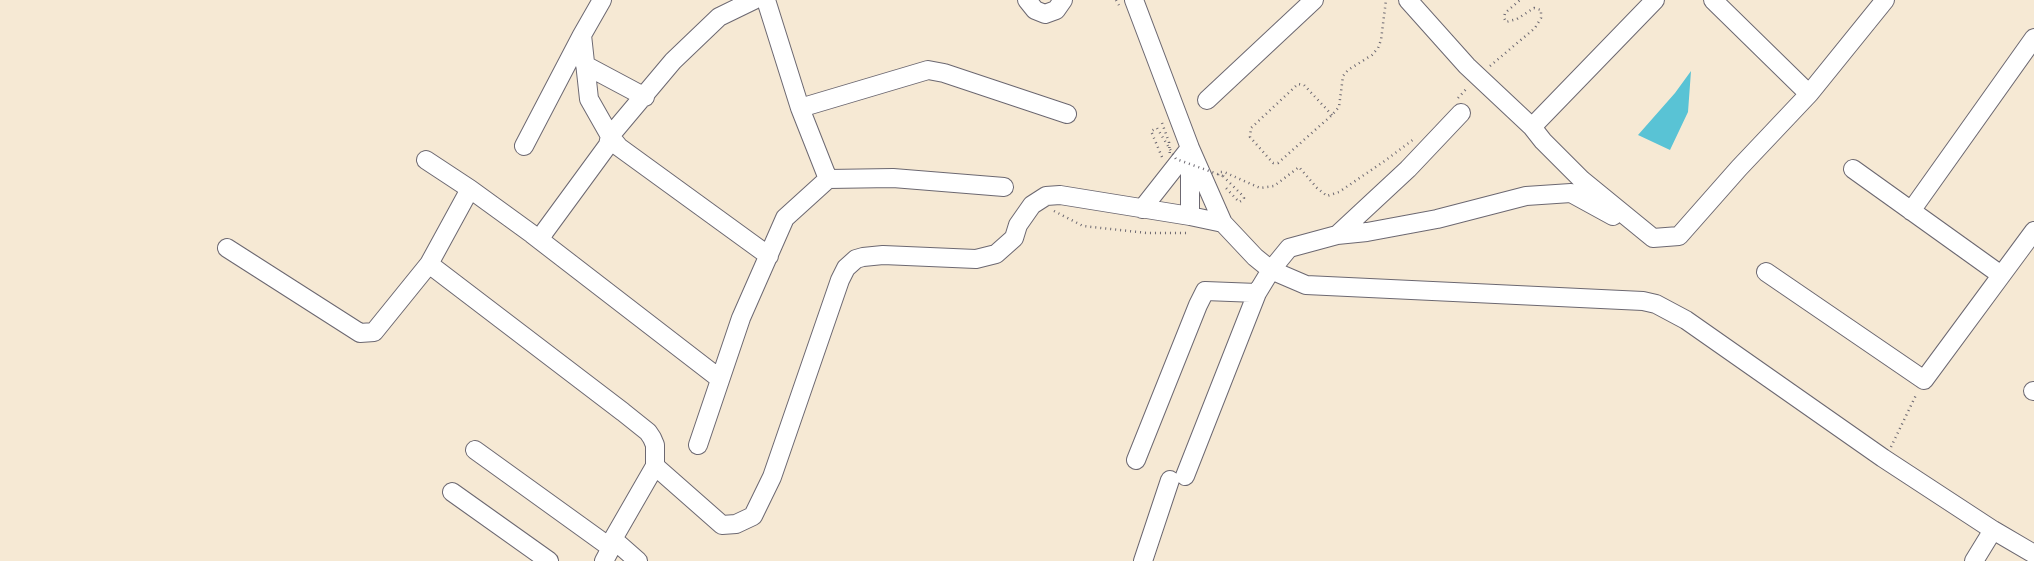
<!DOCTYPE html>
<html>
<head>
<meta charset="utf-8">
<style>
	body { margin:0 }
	canvas { display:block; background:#f6e9d4 }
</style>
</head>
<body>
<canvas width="2034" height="561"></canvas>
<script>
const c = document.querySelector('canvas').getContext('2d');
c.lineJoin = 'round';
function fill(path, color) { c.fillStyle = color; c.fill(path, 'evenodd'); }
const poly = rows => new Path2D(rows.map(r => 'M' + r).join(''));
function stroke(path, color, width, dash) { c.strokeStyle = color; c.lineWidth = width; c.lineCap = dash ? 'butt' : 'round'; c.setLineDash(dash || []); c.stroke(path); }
const water = poly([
	[1691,71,1688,112,1670,150,1638,135,1675,93]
]);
const path = poly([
	[1116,0,1119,5],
	[1490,66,1535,28,1541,18,1541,10,1534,8,1517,19,1506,22,1504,18,1505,13,1520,0],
	[1458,98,1468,87],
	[1332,115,1304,85,1298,84,1251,128,1250,137,1273,163,1278,163,1332,115,1339,107,1343,76,1348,70,1372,55,1378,48,1381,40,1386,0],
	[1162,123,1169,142],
	[1218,175,1219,172,1224,172,1260,188,1274,186,1299,167,1317,188,1327,196,1339,192,1386,160,1414,139],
	[1223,176,1242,195,1244,198,1243,200,1239,202,1226,188],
	[1054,211,1083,226,1147,233,1187,233],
	[1891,447,1917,393]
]);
const minor = poly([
	[754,0,719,17,673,61,610,136,619,147,769,256],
	[766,0,800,108,828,179],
	[1027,0,1035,10,1045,14,1056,10,1063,0],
	[1134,0,1190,148,1223,223],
	[1408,0,1467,66,1532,127,1543,141,1582,180,1653,238,1679,236,1739,168,1809,94,1713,0],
	[585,65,645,97],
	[1809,94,1885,0],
	[1207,100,1314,0],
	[800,108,928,70,944,73,1067,114],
	[1532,127,1655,0],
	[524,146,582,35,602,0],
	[426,160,470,189,532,234,720,379],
	[1853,169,2001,275],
	[1142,209,1190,148],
	[1911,211,2034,38],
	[1190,216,1190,154],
	[1337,235,1367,232,1437,219,1526,196,1571,193,1613,216],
	[540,240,545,231,608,145,610,136,589,99,582,35],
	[227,248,360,333,374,332,429,264,470,189],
	[429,264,623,412,648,432,652,438,655,445,655,466,613,539,611,548,604,561],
	[1766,272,1924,380,2034,231],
	[2033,391,2034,391],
	[698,445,741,318,785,218,828,179,893,178,1004,187],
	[475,450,611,548],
	[1136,460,1198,305,1205,291,1257,293,1271,270,1289,248,1337,235,1408,169,1461,113],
	[655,466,722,525,736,524,753,516,772,477,840,280,846,268,856,259,863,257,883,255,976,259,996,254,1014,238,1018,225,1032,205,1046,196,1060,195,1190,216,1223,223,1255,257,1271,270,1306,285,1643,301,1656,304,1686,320,1883,458,1993,530,2034,554],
	[1185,476,1257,293],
	[452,492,549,561],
	[613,539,638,561],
	[1143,561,1170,480],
	[1974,561,1993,530]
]);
const pathBridge = poly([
	[1169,142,1170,156],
	[1162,157,1151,131,1157,128,1176,159,1223,176]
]);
fill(water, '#59c3d5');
stroke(minor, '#6c6871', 20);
stroke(path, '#6c6871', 2.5, [1, 4]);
stroke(minor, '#fff', 18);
stroke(pathBridge, '#6c6871', 2.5, [1, 4]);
</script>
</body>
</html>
